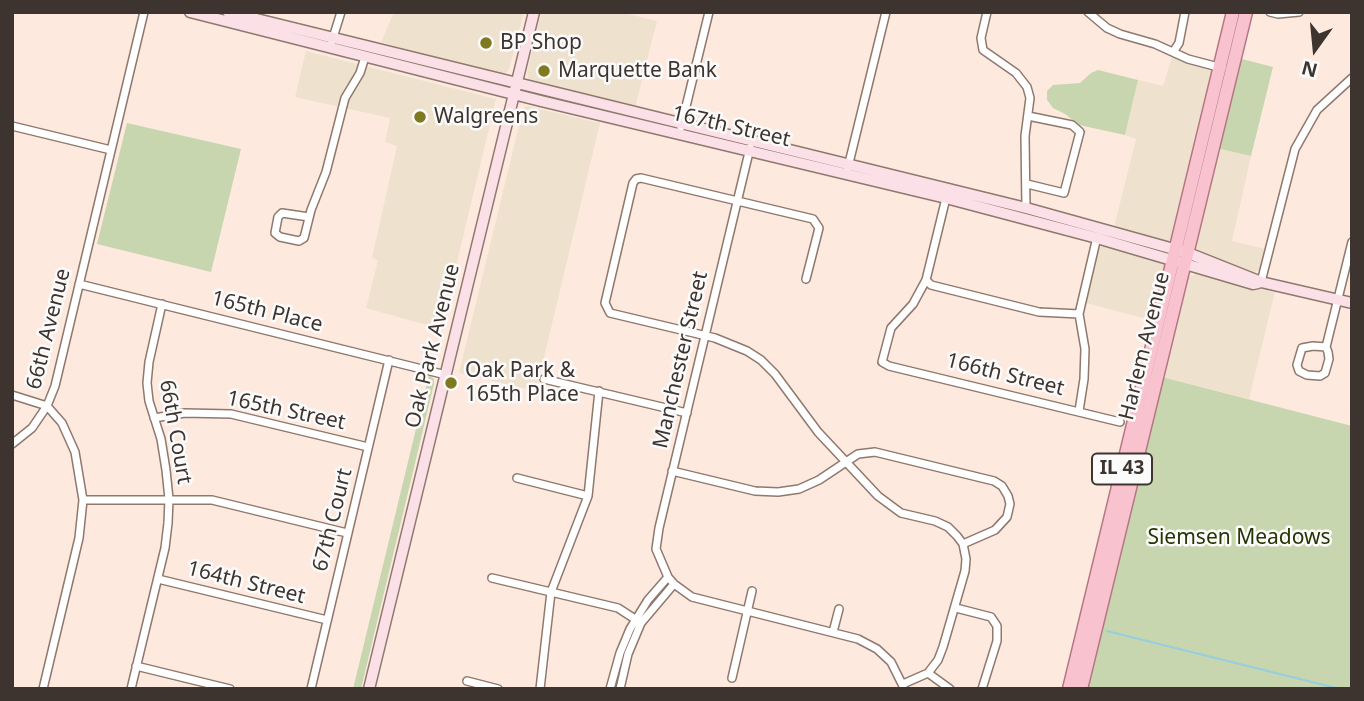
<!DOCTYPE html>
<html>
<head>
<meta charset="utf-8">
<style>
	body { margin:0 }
	#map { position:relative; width:1364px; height:701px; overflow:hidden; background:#fee9df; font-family:"Noto Sans",sans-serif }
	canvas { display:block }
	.frame { position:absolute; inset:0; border:14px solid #3e342f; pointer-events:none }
	.north { position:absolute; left:1280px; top:14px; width:70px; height:70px; -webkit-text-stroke:5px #fbfbfb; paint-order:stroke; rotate:195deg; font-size:19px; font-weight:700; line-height:28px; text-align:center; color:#3e342f }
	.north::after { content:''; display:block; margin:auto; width:24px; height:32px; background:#3e342f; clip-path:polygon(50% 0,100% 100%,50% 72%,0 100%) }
</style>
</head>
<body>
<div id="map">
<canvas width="1364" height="701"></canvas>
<div class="frame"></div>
<div class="north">N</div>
</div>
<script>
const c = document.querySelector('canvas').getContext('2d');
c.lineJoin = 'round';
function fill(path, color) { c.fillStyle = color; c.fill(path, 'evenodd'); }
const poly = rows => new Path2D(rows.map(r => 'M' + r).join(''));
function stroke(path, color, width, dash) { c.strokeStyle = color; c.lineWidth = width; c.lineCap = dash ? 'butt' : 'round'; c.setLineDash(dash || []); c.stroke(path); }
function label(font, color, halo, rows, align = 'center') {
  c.font = font + ' "Noto Sans",sans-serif'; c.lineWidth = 5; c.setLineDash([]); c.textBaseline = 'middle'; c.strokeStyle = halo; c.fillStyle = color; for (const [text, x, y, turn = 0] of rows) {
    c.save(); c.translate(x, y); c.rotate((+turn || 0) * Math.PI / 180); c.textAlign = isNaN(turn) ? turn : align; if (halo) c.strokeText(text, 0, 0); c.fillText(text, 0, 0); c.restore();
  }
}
const commercial = poly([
	[394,12,524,12,509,69,506,73,498,75,381,42],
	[541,12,620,12,657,21,635,108,533,83,528,78,527,73],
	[306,51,496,99,441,329,366,308,378,260,372,258,397,146,385,142,390,118,295,97],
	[1172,57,1191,64,1212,69,1215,74,1176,235,1170,241,1161,242,1114,227,1136,139,1125,135,1138,80,1163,86],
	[526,106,600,123,536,391,459,373,523,109],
	[1216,148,1251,156,1232,241,1266,249,1260,269,1254,273,1246,272,1197,250,1194,247],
	[1106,245,1168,265,1154,321,1086,303,1096,254,1099,248],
	[1198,273,1275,292,1249,399,1162,377,1186,278]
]);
const green = poly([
	[1238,58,1273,67,1251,156,1216,148],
	[1098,70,1138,80,1125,135,1079,125,1065,114,1053,108,1047,100,1047,91,1053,85,1080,83,1091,73],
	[127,123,241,149,211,272,97,244],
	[429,375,434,379,434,384,361,689,353,689],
	[1162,377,1352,426,1352,689,1087,689]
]);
const stream = poly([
	[1107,631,1340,689]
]);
const street = poly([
	[987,12,981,38,983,50,1016,73,1027,87,1030,98,1025,136,1026,209],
	[1088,12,1107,28,1120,34,1155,44,1188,59,1222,68],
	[1270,12,1278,14,1299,12],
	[332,41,341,12],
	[1173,52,1179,43,1185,12],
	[12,126,111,150],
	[681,127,709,12],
	[750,148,659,528,656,549,668,577,674,584,692,597,858,639,877,649,891,662,903,686],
	[848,167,886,12],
	[1027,184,1064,193,1080,132,1072,125,1028,116],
	[947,194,926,280,913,304,891,328,882,362,889,366,1120,422],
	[309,217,282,213,278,217,275,233,280,237,299,241,304,238,311,210,326,172,345,98,360,73,365,57],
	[806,279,819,228,813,219,641,178,636,179,633,183,605,303,610,313,715,338,747,351,761,360,775,374,818,432,878,496,901,513,935,521,948,527,957,536,963,544,966,559,965,571,943,647,938,660,928,673,903,684],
	[926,280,931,285,1039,312,1079,314],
	[1261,282,1295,149,1317,110,1352,78],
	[79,284,446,375],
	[1313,346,1326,347,1328,352,1329,359,1325,373,1320,376,1307,375,1299,371,1297,365,1302,348,1313,346],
	[1326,347,1352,242],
	[544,379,687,413],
	[12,395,47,406,32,428,12,444],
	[1079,411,1084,379,1085,349,1079,314,1097,237],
	[154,418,185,413,231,414,368,447],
	[672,471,755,491,778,492,799,489,819,480,858,454,875,452,994,481,1002,486,1008,496,1010,504,1007,517,995,530,963,544],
	[517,478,588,496],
	[83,500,212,500,347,533],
	[492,578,618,608,641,623],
	[158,579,327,620],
	[956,608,991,617,997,626,997,641,982,689],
	[833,632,839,609],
	[136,666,230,689],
	[928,673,950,689],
	[732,678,752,591],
	[467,681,498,689],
	[43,689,79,538,83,500,75,452,62,423,47,406,55,386,144,12],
	[131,689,165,548,168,523,169,499,166,470,161,439,149,401,147,383,149,362,162,304],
	[311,689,389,360],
	[540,689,551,592,588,496,599,391],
	[610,689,620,653,630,629,648,600,668,577],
	[620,689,628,654,641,623,674,584]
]);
const secondary = poly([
	[190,12,541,101,946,198,1097,238,1253,284,1258,283],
	[228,12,1026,208,1188,253,1261,282,1352,303],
	[369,689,534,12]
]);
const primary = poly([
	[1069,689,1233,12],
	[1081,689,1246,12]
]);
const markers = [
	[486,43,7,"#7f7a20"],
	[544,71,7,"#7f7a20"],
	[420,117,7,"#7f7a20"],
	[451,383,7,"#7f7a20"]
];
const shields = [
	[1122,469,60]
];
const shieldNames = [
	["IL 43",1122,469]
];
const poiNames = [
	["BP Shop",500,43],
	["Marquette Bank",558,71],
	["Walgreens",434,117],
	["Oak Park &",465,371],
	["165th Place",465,395]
];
const streetNames = [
	["167th Street",731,127,13],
	["165th Place",267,312,14],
	["66th Avenue",49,329,-76],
	["Oak Park Avenue",433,346,-76],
	["Harlem Avenue",1145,346,-76],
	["Manchester Street",681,360,-77],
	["166th Street",1005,375,14],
	["165th Street",286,411,12],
	["66th Court",175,432,80],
	["67th Court",333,520,-76],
	["164th Street",246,583,14]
];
const parkNames = [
	["Siemsen Meadows",1239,538]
];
fill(commercial, '#eee2ce');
fill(green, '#c7d6af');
stroke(stream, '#96cfdb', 2);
stroke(street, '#8f786d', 10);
stroke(secondary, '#8f786d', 13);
stroke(primary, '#b47682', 15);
stroke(street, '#fff', 7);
stroke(secondary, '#fbe1e7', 10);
stroke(primary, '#f8c2cf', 12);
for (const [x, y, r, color] of markers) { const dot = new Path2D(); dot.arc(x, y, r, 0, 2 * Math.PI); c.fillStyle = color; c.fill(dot); stroke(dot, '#fbfbfb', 2.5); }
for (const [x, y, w] of shields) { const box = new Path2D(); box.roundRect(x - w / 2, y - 15.5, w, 31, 5); c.fillStyle = '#fbfbfb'; c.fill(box); stroke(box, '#3e342f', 2); }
label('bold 19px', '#3e342f', null, shieldNames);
label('21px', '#3e342f', '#fbfbfb', poiNames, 'left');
label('21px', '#3e342f', '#fbfbfb', streetNames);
label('21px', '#273503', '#fbfbfb', parkNames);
</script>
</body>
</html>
